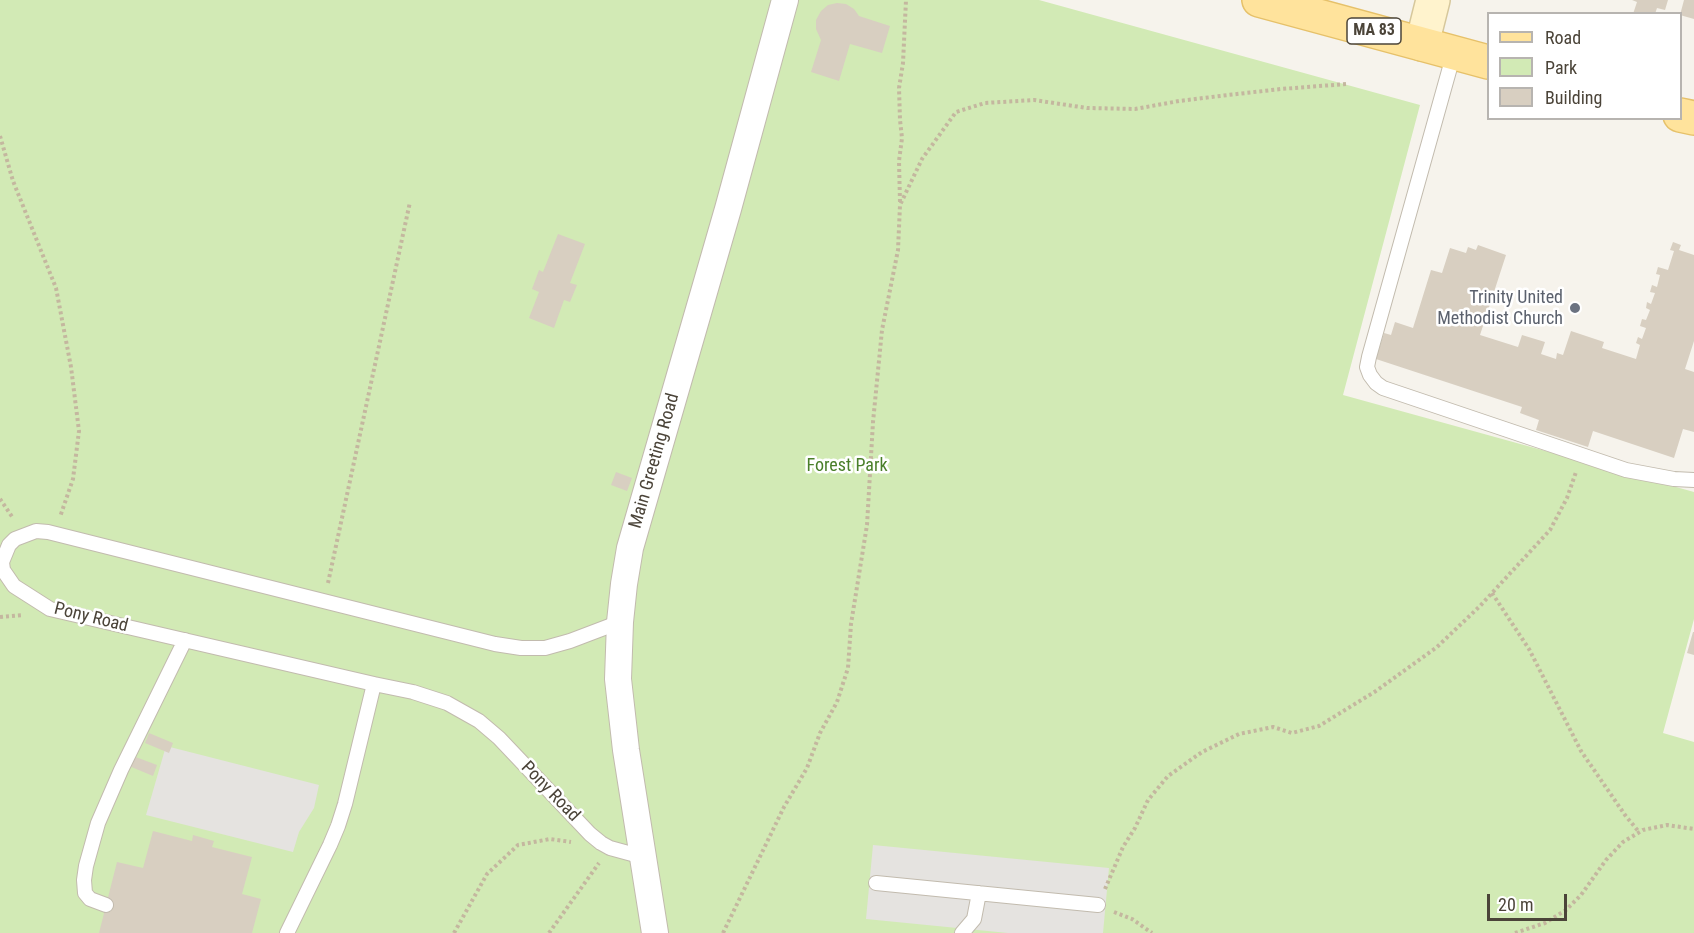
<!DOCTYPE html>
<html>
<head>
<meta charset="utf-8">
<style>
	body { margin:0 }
	#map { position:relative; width:1694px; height:933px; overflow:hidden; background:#f6f3ec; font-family:"Roboto Condensed",sans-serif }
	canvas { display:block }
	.legend { position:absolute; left:1487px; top:12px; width:195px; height:108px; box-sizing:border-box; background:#fff; border:2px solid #b7b4b0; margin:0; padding:8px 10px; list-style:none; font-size:18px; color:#4b4439 }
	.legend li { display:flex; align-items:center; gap:12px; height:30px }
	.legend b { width:30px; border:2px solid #b7b4b0 }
	.scale { position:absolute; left:1487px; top:894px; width:80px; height:27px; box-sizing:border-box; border:3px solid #4b4439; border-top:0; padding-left:8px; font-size:18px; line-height:21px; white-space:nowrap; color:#4b4439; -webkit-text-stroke:4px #fff; paint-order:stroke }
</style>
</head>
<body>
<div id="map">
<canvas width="1694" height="933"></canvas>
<ul class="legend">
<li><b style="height:8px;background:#ffe39c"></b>Road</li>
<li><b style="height:16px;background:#d2eab5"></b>Park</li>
<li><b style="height:16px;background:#d8cfc1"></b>Building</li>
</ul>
<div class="scale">20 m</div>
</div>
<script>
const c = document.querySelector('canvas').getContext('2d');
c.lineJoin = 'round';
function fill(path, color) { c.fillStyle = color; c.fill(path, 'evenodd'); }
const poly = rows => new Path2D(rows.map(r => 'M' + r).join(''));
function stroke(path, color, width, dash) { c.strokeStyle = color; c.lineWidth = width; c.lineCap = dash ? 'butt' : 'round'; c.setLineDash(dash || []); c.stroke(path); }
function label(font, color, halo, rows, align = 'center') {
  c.font = font + ' "Roboto Condensed",sans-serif'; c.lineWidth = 5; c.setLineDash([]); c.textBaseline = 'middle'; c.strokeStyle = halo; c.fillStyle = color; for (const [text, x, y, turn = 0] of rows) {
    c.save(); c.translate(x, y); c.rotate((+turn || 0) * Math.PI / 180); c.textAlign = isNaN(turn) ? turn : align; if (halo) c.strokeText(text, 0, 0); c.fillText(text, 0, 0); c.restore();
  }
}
const green = poly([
	[0,0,1039,0,1420,105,1343,395,1694,492,1694,619,1663,733,1694,742,1694,933,0,933]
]);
const parking = poly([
	[166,746,319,785,314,808,299,832,293,852,146,815],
	[873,845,1109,868,1103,933,1008,933,866,919]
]);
const building = poly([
	[1632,0,1668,0,1665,10,1657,8,1655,14,1633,14,1637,2],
	[1684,0,1694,0,1694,19,1680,15],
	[837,3,846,4,854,9,859,16,890,26,882,53,850,44,839,81,811,72,821,40,816,29,816,20,821,11,828,5],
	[558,234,585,244,570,283,577,285,570,302,564,300,554,328,529,318,539,292,532,289,539,270,543,272],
	[1673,242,1681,245,1679,250,1694,255,1694,341,1685,369,1694,372,1694,432,1683,429,1674,458,1593,431,1588,447,1536,430,1539,420,1520,413,1522,407,1376,359,1384,333,1391,335,1395,322,1413,328,1431,270,1442,273,1450,248,1466,253,1468,247,1476,250,1478,245,1506,255,1480,335,1518,347,1522,335,1545,342,1541,354,1556,359,1557,353,1563,355,1571,331,1604,342,1602,348,1636,359,1640,345,1636,343,1638,337,1642,339,1646,328,1640,326,1642,319,1646,320,1650,310,1646,308,1647,302,1651,304,1655,293,1650,292,1652,285,1657,287,1660,275,1656,274,1658,267,1668,270,1674,251,1670,250],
	[616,472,632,478,627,491,611,485],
	[1693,632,1694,632,1694,655,1687,653],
	[149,733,173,743,169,753,145,743],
	[133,756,157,765,153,776,129,766],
	[153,831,192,841,193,835,214,841,212,847,252,857,242,894,261,899,252,933,99,933,117,862,143,868]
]);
const path = poly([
	[0,136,13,181,56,288,71,367,79,431,73,479,60,517],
	[900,202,899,161,902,138,900,120,899,88,903,63,906,0],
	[0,499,13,518],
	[328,583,410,202],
	[1492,593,1529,649,1581,751,1625,815,1639,832],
	[0,617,23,615],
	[1105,889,1123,847,1135,828,1148,800,1168,776,1202,752,1239,734,1273,727,1292,733,1319,726,1376,691,1437,647,1480,606,1550,530,1567,498,1576,472],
	[1114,912,1132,919,1152,933],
	[454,933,487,874,518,845,550,839,571,842],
	[549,933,599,863],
	[723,933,784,807,807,768,820,733,837,702,848,668,851,624,867,525,873,422,882,330,898,250,900,205,922,159,956,112,985,103,1034,100,1087,108,1135,109,1179,101,1228,95,1281,89,1346,84],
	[1515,933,1545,923,1566,910,1581,895,1606,860,1623,842,1643,830,1667,825,1694,829]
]);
const lane = poly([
	[1454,53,1369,357,1367,367,1370,375,1376,383,1383,388,1626,470,1674,479,1694,480],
	[620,622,570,641,545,648,521,648,495,644,48,532,36,531,15,539,9,545,2,562,3,570,14,586,50,609,374,684,413,692,447,703,479,721,499,738,590,834,601,843,610,848,643,857],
	[876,883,1098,905],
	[106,905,90,899,85,893,84,880,86,866,98,823,121,770,185,640],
	[287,933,330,845,338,826,345,804,374,684],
	[962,933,974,919,979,893]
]);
const street = poly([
	[655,933,626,750,618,679,620,622,624,584,630,548,728,209,785,0]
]);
const secondary = poly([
	[1422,44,1433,0]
]);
const primary = poly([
	[1259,0,1488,62],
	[1680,115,1694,118]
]);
const markers = [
	[1575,308,6,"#6b7280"]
];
const shields = [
	[1374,31,54]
];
const shieldNames = [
	["MA 83",1374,31]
];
const worshipNames = [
	["Trinity United",1563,298],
	["Methodist Church",1563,319]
];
const streetNames = [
	["Main Greeting Road",655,461,-74],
	["Pony Road",91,618,14],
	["Pony Road",550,792,46]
];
const parkNames = [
	["Forest Park",847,466]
];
fill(green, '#d2eab5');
fill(parking, '#e5e3e0');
fill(building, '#d8cfc1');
stroke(lane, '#c2bbae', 16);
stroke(street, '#c2bbae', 28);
stroke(secondary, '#d6c79b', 36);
stroke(primary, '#e6c16a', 36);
stroke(path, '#c4b79f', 4, [3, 3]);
stroke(lane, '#fff', 14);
stroke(street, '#fff', 26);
stroke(secondary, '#fff3cd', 33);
stroke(primary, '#ffe39c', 33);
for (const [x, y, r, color] of markers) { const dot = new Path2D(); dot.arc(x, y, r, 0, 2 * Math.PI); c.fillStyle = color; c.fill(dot); stroke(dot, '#fff', 2); }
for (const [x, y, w] of shields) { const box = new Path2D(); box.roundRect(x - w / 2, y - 13, w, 26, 4.5); c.fillStyle = '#fff'; c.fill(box); stroke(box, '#4b4439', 1.5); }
label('bold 16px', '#4b4439', null, shieldNames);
label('18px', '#5b616d', '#fff', worshipNames, 'right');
label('18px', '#4b4439', '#fff', streetNames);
label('18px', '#4a7f2a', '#fff', parkNames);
</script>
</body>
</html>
